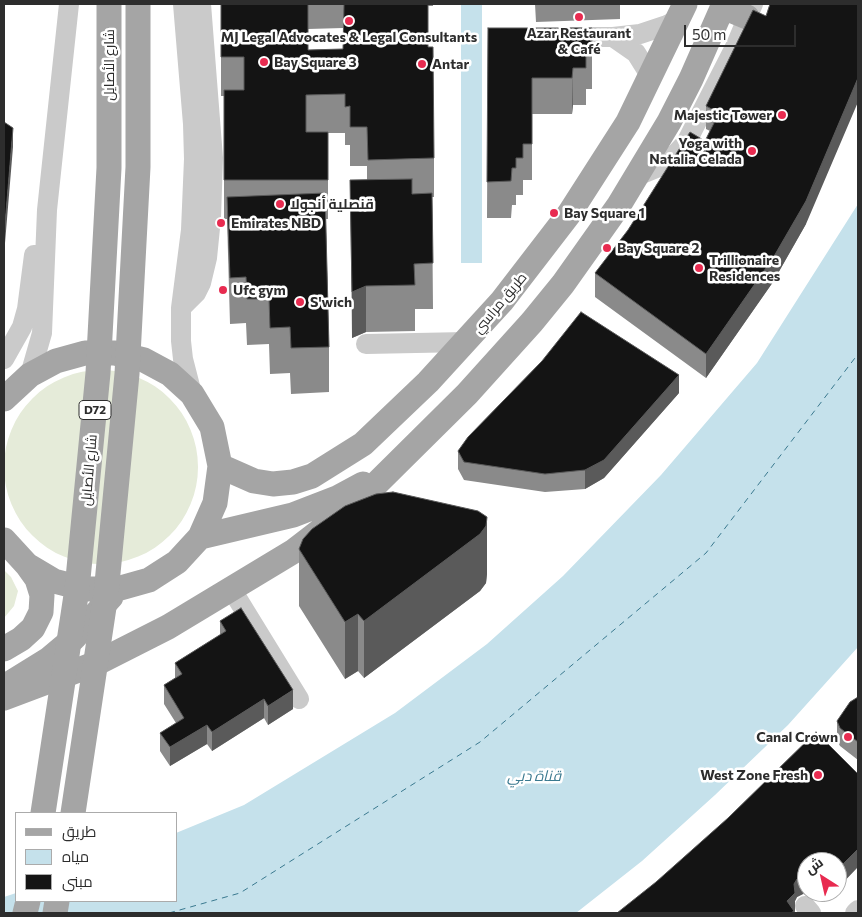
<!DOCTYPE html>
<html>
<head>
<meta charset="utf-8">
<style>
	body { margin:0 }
	#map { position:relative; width:862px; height:917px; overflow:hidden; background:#fff; font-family:Commissioner,Cairo,sans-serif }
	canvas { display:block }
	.frame { position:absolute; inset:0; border:5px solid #2d2d2d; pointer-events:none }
	.legend { position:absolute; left:15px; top:812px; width:162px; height:90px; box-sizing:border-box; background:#fff; border:1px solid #ababab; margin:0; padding:6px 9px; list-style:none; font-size:15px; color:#2d2d2d }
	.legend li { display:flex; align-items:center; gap:10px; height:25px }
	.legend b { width:25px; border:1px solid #ababab }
	.north { position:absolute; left:797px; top:852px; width:50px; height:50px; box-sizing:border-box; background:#fff; border:1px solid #ababab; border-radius:50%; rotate:325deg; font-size:14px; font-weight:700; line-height:20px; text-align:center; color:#2d2d2d }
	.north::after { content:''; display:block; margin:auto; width:18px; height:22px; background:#e82b50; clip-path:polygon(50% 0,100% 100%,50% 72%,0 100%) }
	.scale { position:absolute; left:684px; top:25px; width:112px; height:22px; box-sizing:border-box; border:2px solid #2d2d2d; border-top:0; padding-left:6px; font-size:15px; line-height:18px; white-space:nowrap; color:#2d2d2d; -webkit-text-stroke:4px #fff; paint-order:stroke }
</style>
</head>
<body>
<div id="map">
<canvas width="862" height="917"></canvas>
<div class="frame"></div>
<ul class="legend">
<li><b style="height:6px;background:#a5a5a5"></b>طريق</li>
<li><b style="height:14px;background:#c5e1eb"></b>مياه</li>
<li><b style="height:14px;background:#141414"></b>مبنى</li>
</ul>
<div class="north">ش</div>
<div class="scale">50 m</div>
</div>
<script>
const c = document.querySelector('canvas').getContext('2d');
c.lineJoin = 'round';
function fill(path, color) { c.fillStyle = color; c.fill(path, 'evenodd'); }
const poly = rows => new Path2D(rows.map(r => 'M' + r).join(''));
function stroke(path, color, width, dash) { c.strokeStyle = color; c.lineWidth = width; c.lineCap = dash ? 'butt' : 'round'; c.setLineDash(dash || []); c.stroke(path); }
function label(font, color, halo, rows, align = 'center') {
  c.font = font + ' Commissioner,Cairo,sans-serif'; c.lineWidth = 5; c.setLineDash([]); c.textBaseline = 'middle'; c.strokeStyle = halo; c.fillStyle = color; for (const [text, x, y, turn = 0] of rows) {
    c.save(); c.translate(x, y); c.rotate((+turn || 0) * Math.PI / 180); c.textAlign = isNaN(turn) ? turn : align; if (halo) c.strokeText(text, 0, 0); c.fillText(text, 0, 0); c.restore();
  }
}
const green = poly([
	'4 467a97 97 0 1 1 194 0a97 97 0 1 1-194 0Z',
	[4,570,11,577,18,591,14,606,4,618]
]);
const water = poly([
	[461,4,482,4,482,263,461,263],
	[858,204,858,647,788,725,715,795,642,861,576,913,4,913,4,897,16,893,16,901,176,901,176,833,244,805,395,713,487,644,563,576,661,475,757,363]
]);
const ferry = poly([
	[169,913,240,893,480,742,706,553,858,354]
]);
const minor = poly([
	[183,4,193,124,194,159,191,230,181,308,181,341,183,359,192,394],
	[566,37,613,37,640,34,667,25,679,19],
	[613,37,636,53,651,77],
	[637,176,666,164,686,143,736,45,753,4],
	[181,308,196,293,201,283,207,258,211,218,213,158,201,4],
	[366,344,466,342],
	[4,359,22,327,27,309,34,255],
	[30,375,42,333,47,210,69,4],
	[232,590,299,699],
	[805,906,811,913],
	[855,913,858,910]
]);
const major = poly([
	[723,7,747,17],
	[4,399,30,375,56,361,85,353,115,353,144,360,170,374,192,394,212,427,220,466,215,503,200,537,177,562,149,580,117,589,85,589,54,581,27,565,4,540],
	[220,466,254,481,273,484,293,482,312,476,363,444,428,382,502,301,569,214,628,122,685,4],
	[200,537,293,515,337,498,363,484],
	[4,649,21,639,33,628,41,612,42,595,37,579,27,565],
	[4,687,49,659,74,638,111,597],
	[4,698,97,663,168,627,294,551,359,501,467,394,532,322,563,284,619,205,669,122,691,79,724,4],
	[25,913,28,901],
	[55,913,57,901]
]);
const majorBridge = poly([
	[43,813,77,589,98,373,109,168,109,4],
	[73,813,106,594,127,374,138,167,138,4]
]);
const wall = poly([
	[221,4,433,4,433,6,428,6,428,47,434,158,434,197,432,197,433,309,415,309,415,331,366,332,352,338,350,180,367,180,367,166,350,166,350,145,345,145,345,133,328,133,328,219,326,219,329,347,329,392,291,394,290,373,270,374,269,344,247,345,246,323,230,324,227,219,224,219,224,96,221,96],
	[343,28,343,49,308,50,308,29],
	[535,4,620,4,620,19,536,22],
	[753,10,806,224,773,282,706,378,595,297,595,273,705,141,710,131,706,129,706,106],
	[488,28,592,28,592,89,586,89,586,105,573,105,572,114,532,114,532,180,523,180,523,195,516,195,516,205,512,205,511,218,487,218],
	[679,393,604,478,585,489,545,492,464,480,458,469,458,451],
	[299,549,487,574,486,583,480,591,364,678,358,671,345,679,299,606],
	[220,621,293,709,268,725,264,718,212,751,207,744,170,766,160,751,160,733,176,723,164,704,164,685,175,678,175,663,220,635],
	[858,697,858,760,840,746,837,740,837,721],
	[807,862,807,892,834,892,824,902,815,892,811,896,803,894,797,897,795,901,795,911,794,913,617,913]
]);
const shadedWall = poly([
	[573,68,573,105,572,114],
	[858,78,858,102,806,224,773,282,706,378,706,354],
	[13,128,13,147,4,255,4,237],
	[366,286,366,332,352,338,352,292],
	[679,375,679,393,604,478,585,489,585,470],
	[487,517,487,574,486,583,480,591,364,678,364,621],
	[358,614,358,671,345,679,345,622],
	[293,690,293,709,268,725,268,706],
	[264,699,264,718,212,751,212,732],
	[207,725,207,744,170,766,170,747],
	[858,849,858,867,837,889,837,870],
	[803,876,803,894,797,897,795,901,795,911,794,913,787,913,787,901,794,884,797,879],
	[811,892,815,892,811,896],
	[824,892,834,892,824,902]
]);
const building = poly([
	[221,4,308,4,308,50,343,49,344,4,428,4,428,47,433,47,434,158,368,160,367,127,350,127,350,106,345,107,345,94,306,95,306,132,328,132,328,180,224,180,224,90,244,90,244,57,221,57,221,4],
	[770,4,858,4,858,78,806,201,773,258,706,354,595,273,628,230,688,135,690,132,705,141,719,113,706,106,753,10,766,16,770,4],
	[488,28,592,28,592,53,586,53,586,68,573,68,572,78,532,78,532,144,523,144,523,158,516,158,516,168,512,168,511,181,487,182,488,28],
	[4,122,13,128,4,237,4,122],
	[412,179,412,194,432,193,433,263,414,264,415,285,366,286,352,292,350,180,412,179],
	[325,193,329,347,291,348,290,327,270,328,269,299,247,299,246,277,230,278,227,197,325,193],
	[581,312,679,375,604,460,585,470,545,474,464,462,458,451,468,437,542,361,581,312],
	[393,492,478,511,487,517,486,526,480,534,364,621,358,614,345,622,299,549,303,539,312,529,345,506,376,494,393,492],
	[241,608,293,690,268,706,264,699,212,732,207,725,170,747,160,733,184,718,164,685,182,674,175,663,226,631,220,621,241,608],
	[858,697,858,742,840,728,837,721,850,702,858,697],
	[816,732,858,774,858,849,837,870,837,862,807,862,807,877,803,876,797,879,794,884,795,893,787,901,794,911,791,913,617,913,656,882,728,818,816,732]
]);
const markers = [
	[579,17,5,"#e82b50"],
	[349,21,5,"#e82b50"],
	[264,62,5,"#e82b50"],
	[422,64,5,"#e82b50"],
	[782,115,5,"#e82b50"],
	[752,151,5,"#e82b50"],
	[280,204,5,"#e82b50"],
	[554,213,5,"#e82b50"],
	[221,223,5,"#e82b50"],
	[607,248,5,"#e82b50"],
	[699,268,5,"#e82b50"],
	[223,290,5,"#e82b50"],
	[300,302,5,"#e82b50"],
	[848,737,5,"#e82b50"],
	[818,775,5,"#e82b50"]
];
const shields = [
	[95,410,32]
];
const shieldNames = [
	["D72",95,410]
];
const poiNames = [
	["Azar Restaurant",579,33,"center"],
	["& Café",579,49,"center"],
	["MJ Legal Advocates & Legal Consultants",349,37,"center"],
	["Bay Square 3",274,62],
	["Antar",432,64],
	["Majestic Tower",772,115,"right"],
	["Yoga with",742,143,"right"],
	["Natalia Celada",742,159,"right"],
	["قنصلية أنجولا",290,204],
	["Bay Square 1",564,213],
	["Emirates NBD",231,223],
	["Bay Square 2",617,248],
	["Trillionaire",709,260],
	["Residences",709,276],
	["Ufc gym",233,290],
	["S'wich",310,302],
	["Canal Crown",838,737,"right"],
	["West Zone Fresh",808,775,"right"]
];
const streetNames = [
	["شارع الأصايل",109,65,-90],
	["طريق مراسي",500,303,-50],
	["شارع الأصايل",89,470,-85]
];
const waterNames = [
	["قناة دبي",534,776]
];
fill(green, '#e5ebd9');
fill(water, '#c5e1eb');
stroke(ferry, '#3a798f', 1, [6, 5]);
stroke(minor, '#cacaca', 20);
stroke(major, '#a5a5a5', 25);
stroke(majorBridge, '#a5a5a5', 25);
fill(wall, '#8a8a8a');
fill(shadedWall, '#5a5a5a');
fill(building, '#141414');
stroke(building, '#5a5a5a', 1);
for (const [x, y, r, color] of markers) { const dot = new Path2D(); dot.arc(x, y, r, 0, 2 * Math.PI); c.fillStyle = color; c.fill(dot); stroke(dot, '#fff', 2); }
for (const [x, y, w] of shields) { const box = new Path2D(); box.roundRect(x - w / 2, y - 9.5, w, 19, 4); c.fillStyle = '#fff'; c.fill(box); stroke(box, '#2d2d2d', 1); }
label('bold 12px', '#2d2d2d', null, shieldNames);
label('bold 14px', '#2d2d2d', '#fff', poiNames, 'left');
label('14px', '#2d2d2d', '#fff', streetNames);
label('italic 15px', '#3a798f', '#fff', waterNames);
</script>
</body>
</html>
